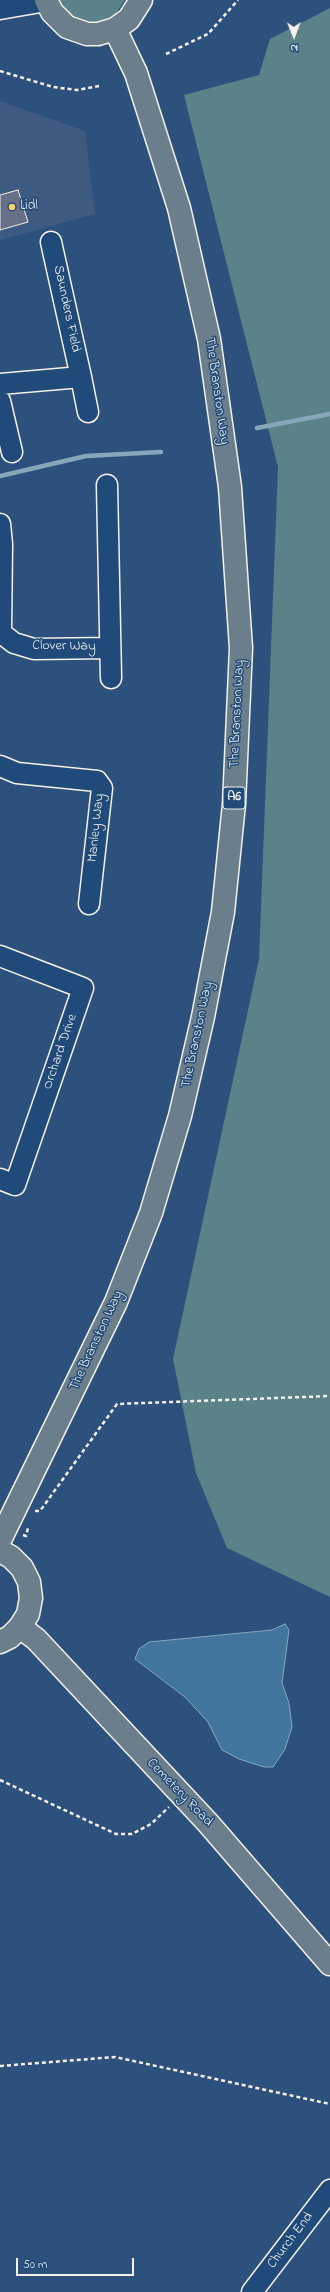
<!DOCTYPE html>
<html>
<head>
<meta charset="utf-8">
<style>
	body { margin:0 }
	#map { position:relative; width:330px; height:2292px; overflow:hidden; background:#2d517d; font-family:"Indie Flower",sans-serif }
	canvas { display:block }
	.north { position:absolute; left:274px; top:16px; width:40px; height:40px; -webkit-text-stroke:3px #1f4a7a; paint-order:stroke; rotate:179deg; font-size:11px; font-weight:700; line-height:16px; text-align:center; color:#f4f1e8 }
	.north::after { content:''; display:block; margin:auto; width:14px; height:18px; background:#f4f1e8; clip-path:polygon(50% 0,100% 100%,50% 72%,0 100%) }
	.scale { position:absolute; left:16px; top:2258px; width:118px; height:18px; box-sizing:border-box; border:2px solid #f4f1e8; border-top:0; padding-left:5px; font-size:12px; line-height:14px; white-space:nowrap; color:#f4f1e8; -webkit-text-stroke:3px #1f4a7a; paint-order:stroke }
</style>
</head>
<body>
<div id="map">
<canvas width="330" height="2292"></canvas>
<div class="north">N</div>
<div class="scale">50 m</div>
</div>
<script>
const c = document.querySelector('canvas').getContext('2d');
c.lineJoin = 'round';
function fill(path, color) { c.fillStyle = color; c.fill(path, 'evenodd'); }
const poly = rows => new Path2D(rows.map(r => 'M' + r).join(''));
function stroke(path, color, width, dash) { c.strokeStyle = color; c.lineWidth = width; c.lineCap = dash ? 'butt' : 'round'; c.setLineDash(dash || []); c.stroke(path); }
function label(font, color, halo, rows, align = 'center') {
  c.font = font + ' "Indie Flower",sans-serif'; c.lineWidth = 3; c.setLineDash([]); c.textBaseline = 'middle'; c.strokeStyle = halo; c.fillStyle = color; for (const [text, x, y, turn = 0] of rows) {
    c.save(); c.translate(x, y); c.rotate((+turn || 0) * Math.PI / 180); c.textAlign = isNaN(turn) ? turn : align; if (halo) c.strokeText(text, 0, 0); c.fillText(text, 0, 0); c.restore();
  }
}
const built = poly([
	[0,101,85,131,95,214,0,240]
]);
const green = poly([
	[55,0,125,0,116,13,108,18,90,23,72,19],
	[330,8,330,1597,227,1548,196,1473,173,1359,259,959,278,467,184,95,259,75,270,39]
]);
const water = poly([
	[285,1624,289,1630,282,1683,289,1703,292,1727,285,1749,273,1767,264,1767,239,1759,222,1750,208,1722,185,1697,135,1659,139,1649,149,1642,272,1630,285,1624]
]);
const stream = poly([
	[257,428,330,414],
	[0,476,86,456,161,452]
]);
const building = poly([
	[18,190,28,222,0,230,0,195,18,190]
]);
const path = poly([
	[166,54,208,34,238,0],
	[0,71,53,87,77,90,99,86],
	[35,1511,40,1511,117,1404,330,1396],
	[23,1535,26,1536,28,1528],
	[0,1780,116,1834,132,1834,151,1824,169,1807],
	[0,2066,115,2057,330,2104]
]);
const minor = poly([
	[0,9,46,1],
	[81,377,88,412],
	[0,384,81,377,51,242],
	[0,401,12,452],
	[107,485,111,678],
	[0,524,2,544,1,632],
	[0,632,14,643,34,649,109,648],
	[0,766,17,773,97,781,102,788,89,904],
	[0,956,83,988,15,1185,0,1179],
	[252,2292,330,2190]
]);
const major = poly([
	[20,1627,36,1639,208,1823,330,1964]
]);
const highway = poly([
	[46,0,52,12,67,27,87,34,98,34,115,29,129,19,141,0],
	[0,1540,116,1302,151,1213,180,1116,203,1017,223,912,234,804,241,648,230,487,209,339,179,208,136,73,115,29],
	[0,1551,11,1557,22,1568,29,1582,31,1598,28,1614,20,1627,10,1637,0,1642]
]);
const markers = [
	[12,207,4,"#ffd166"]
];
const shields = [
	[234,798,22]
];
const shieldNames = [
	["A6",234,798]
];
const poiNames = [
	["Lidl",20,207]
];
const streetNames = [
	["Saunders Field",66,309,78],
	["The Branston Way",216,391,82],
	["Clover Way",64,647,1],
	["The Branston Way",238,714,-87],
	["Manley Way",97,828,-84],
	["The Branston Way",198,1035,-78],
	["Orchard Drive",61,1052,-71],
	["The Branston Way",97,1341,-65],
	["Cemetery Road",179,1793,46],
	["Church End",291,2241,-53]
];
fill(built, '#3e5a81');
fill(green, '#5b8288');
fill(water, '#41759e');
stroke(water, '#89a7bc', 1);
stroke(stream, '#89a7bc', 4.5);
fill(building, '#676f89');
stroke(building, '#f4f1e8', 1);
stroke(minor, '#f4f1e8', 23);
stroke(major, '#f4f1e8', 25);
stroke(highway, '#f4f1e8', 25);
stroke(path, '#f4f1e8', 2.5, [4, 3]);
stroke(minor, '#1f4a7a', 20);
stroke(major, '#6b7e8b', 22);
stroke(highway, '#6b7e8b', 22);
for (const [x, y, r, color] of markers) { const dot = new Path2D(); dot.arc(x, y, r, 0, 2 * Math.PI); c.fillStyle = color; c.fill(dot); stroke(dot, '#1f4a7a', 1.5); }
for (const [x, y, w] of shields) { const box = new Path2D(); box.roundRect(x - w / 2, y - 11, w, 22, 3); c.fillStyle = '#1f4a7a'; c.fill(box); stroke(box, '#f4f1e8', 1); }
label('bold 13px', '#f4f1e8', null, shieldNames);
label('14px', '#f4f1e8', '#1f4a7a', poiNames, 'left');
label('14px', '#f4f1e8', '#1f4a7a', streetNames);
</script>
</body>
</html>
